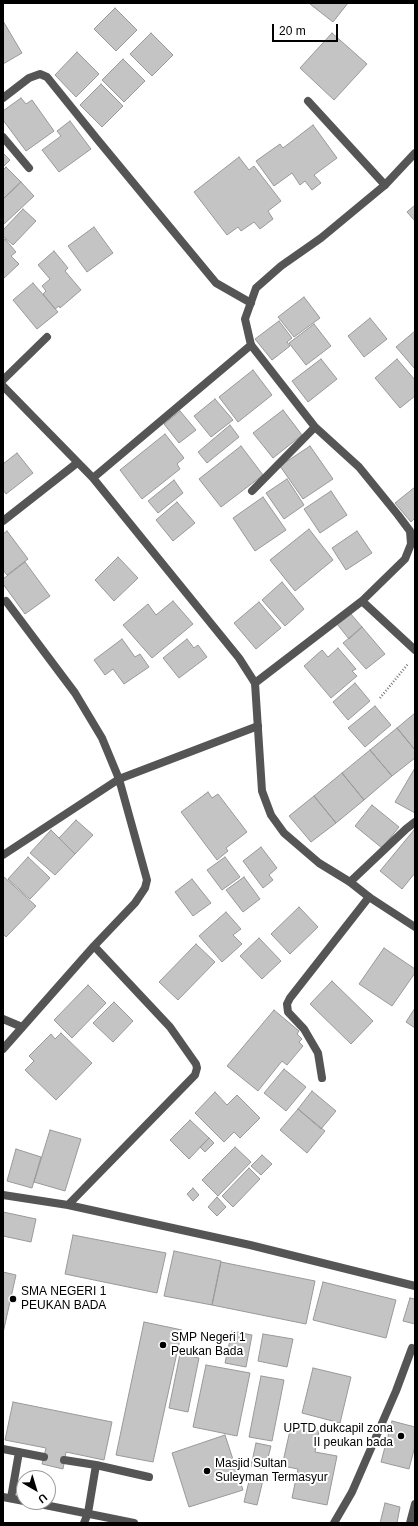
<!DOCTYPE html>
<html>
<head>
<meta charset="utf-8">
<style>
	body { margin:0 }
	#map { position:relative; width:418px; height:1526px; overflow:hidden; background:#fff; font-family:Helvetica,sans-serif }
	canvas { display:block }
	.frame { position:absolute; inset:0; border:4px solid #000; pointer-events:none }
	.north { position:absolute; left:16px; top:1470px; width:40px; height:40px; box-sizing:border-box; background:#fff; border:1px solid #999; border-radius:50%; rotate:142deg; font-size:11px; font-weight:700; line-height:16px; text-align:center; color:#000 }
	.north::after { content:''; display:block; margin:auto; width:14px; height:18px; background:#000; clip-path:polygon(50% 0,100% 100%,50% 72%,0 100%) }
	.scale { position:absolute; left:272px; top:24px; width:66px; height:18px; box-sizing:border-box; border:2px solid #000; border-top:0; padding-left:5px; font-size:12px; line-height:14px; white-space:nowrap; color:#000; -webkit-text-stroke:3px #fff; paint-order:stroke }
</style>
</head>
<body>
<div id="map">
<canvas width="418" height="1526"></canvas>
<div class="frame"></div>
<div class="north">U</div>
<div class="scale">20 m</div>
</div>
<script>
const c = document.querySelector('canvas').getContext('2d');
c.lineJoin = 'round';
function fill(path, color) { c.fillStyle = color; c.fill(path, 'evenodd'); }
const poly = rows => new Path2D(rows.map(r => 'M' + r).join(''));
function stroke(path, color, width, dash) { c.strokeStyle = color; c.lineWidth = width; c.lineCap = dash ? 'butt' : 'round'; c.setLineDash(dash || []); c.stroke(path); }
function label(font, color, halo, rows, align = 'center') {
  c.font = font + ' Helvetica,sans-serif'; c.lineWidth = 4; c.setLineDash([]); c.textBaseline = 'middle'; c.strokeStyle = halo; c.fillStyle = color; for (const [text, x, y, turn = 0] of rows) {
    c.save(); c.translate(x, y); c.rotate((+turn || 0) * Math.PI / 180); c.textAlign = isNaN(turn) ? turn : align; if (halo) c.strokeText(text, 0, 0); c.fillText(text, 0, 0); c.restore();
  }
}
const building = poly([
	[311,3,348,3,333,22,310,4,311,3],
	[115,8,137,30,116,51,94,29,115,8],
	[3,21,22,53,3,64,3,21],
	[151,33,173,55,152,76,130,54,151,33],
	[332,33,367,64,334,100,300,68,332,33],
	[77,52,99,74,76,97,55,75,77,52],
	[123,59,145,81,124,102,102,80,123,59],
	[101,84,123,106,102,127,80,105,101,84],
	[21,98,26,104,32,100,54,131,26,151,3,120,3,111,21,98],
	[70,121,91,149,59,172,42,150,61,136,57,131,70,121],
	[313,125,337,158,314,175,321,183,312,190,305,181,300,185,292,173,274,186,256,161,280,144,283,148,313,125],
	[3,153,10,160,3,167,3,153],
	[239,157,249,170,254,166,281,201,268,211,273,219,260,229,254,222,241,231,238,227,227,235,194,192,239,157],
	[6,167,21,182,3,199,3,170,6,167],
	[21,182,34,196,3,225,3,199,21,182],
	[415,205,415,221,407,212,415,205],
	[23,209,36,221,13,245,3,236,3,230,23,209],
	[94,227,113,253,87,272,68,246,94,227],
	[5,239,16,252,11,256,19,264,3,279,3,242,5,239],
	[54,251,68,268,65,271,81,290,60,308,59,306,55,309,43,294,46,291,42,286,50,279,38,265,54,251],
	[33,283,58,312,37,329,13,300,33,283],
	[304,297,320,318,294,337,278,317,304,297],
	[370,318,387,339,364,357,348,336,370,318],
	[279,321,292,338,287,342,290,346,272,360,255,339,279,321],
	[314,324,331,346,306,365,289,343,314,324],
	[415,331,415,369,396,347,415,331],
	[321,359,337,379,308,402,292,381,321,359],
	[397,359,415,380,415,396,400,408,375,378,397,359],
	[253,370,272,395,238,422,219,397,253,370],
	[215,399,233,420,211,437,194,416,215,399],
	[283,410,302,435,273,458,253,433,283,410],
	[180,411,196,430,179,443,164,424,180,411],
	[230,425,239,437,207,463,198,452,230,425],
	[165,434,184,458,177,464,180,469,142,499,120,470,165,434],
	[241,446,263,475,221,507,199,479,241,446],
	[310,446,333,479,303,499,280,466,310,446],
	[17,453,33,473,6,494,3,490,3,464,17,453],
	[287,479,304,505,284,519,266,493,287,479],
	[174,480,183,493,158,513,148,501,174,480],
	[415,487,415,518,411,522,395,503,415,487],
	[331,491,347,515,320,533,304,509,331,491],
	[263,497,286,530,255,551,233,518,263,497],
	[177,502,195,523,173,541,156,520,177,502],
	[309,529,333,560,295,591,270,560,309,529],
	[7,531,28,559,7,575,3,570,3,534,7,531],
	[357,531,372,553,346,570,332,548,357,531],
	[118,557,138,578,114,601,95,580,118,557],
	[25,562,50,596,25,614,3,584,3,579,25,562],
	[282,582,304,609,285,626,262,600,282,582],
	[173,601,193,624,152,658,123,625,148,604,156,615,173,601],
	[259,602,281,628,256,649,234,623,259,602],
	[350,613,362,627,349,639,337,624,350,613],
	[362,627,385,654,366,669,343,643,362,627],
	[122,639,135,657,140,654,149,667,124,684,113,669,105,675,94,660,122,639],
	[187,639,194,648,198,645,207,657,179,678,163,658,187,639],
	[338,648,356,669,352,671,357,676,331,698,304,666,322,650,328,657,338,648],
	[355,683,370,701,348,720,333,702,355,683],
	[375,706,391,725,365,747,348,728,375,706],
	[415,713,415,750,397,728,415,713],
	[397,728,415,750,415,758,392,776,370,750,397,728],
	[370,750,392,776,364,800,342,773,370,750],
	[415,768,415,813,395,802,415,768],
	[342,773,364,800,336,823,314,796,342,773],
	[208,792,212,798,218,794,247,832,226,848,228,851,217,860,181,812,208,792],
	[314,796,336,823,311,842,289,816,314,796],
	[372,805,399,827,382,848,355,826,372,805],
	[76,820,93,835,75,854,59,838,76,820],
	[51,830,75,854,55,875,30,853,51,830],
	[414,830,415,831,415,873,402,889,380,871,414,830],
	[261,847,277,868,269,875,273,880,263,888,243,861,261,847],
	[28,857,50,878,30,899,8,879,28,857],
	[225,857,240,877,222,890,207,870,225,857],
	[3,876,36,906,6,937,3,934,3,876],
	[244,877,260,899,243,912,226,890,244,877],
	[192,879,211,903,193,916,175,892,192,879],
	[299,907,318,927,290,954,271,934,299,907],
	[226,912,241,929,233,935,242,944,222,962,199,936,226,912],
	[259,938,281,961,262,979,240,956,259,938],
	[196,944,215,962,178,1000,159,982,196,944],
	[384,948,415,969,415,973,392,1006,359,984,384,948],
	[332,981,373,1021,351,1044,310,1004,332,981],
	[88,985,106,1003,72,1038,54,1020,88,985],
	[114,1002,133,1021,113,1042,93,1023,114,1002],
	[415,1008,415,1028,406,1022,415,1008],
	[274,1010,299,1031,297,1034,302,1039,299,1042,303,1046,287,1065,282,1061,258,1091,227,1066,274,1010],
	[61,1033,92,1063,56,1100,25,1070,34,1061,29,1056,51,1034,55,1039,61,1033],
	[284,1069,306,1087,286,1111,264,1093,284,1069],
	[312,1091,336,1111,321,1129,298,1109,312,1091],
	[215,1092,227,1105,237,1095,260,1118,240,1138,234,1132,224,1142,195,1113,215,1092],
	[298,1109,325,1131,307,1153,280,1130,298,1109],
	[190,1120,209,1138,189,1159,170,1140,190,1120],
	[50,1130,81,1139,65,1191,34,1182,50,1130],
	[209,1138,214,1143,205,1152,200,1147,209,1138],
	[235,1147,251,1162,218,1196,202,1180,235,1147],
	[16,1149,41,1157,32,1188,7,1181,16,1149],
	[262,1155,272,1164,261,1175,251,1166,262,1155],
	[249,1168,260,1179,233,1207,222,1196,249,1168],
	[193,1188,199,1195,193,1201,187,1194,193,1188],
	[217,1197,226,1207,217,1216,208,1207,217,1197],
	[3,1212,36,1219,31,1242,3,1236,3,1212],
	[73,1235,166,1253,157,1293,65,1274,73,1235],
	[174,1251,221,1261,212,1305,164,1296,174,1251],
	[221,1262,315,1281,306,1324,212,1305,221,1262],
	[3,1272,16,1275,3,1333,3,1272],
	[323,1282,396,1300,386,1338,313,1320,323,1282],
	[410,1298,415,1299,415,1324,403,1321,410,1298],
	[144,1322,182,1330,153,1462,116,1455,144,1322],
	[232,1331,252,1335,246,1367,225,1363,232,1331],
	[263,1334,293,1339,287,1367,258,1361,263,1334],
	[180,1354,199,1358,188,1412,169,1408,180,1354],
	[206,1365,250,1373,237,1436,193,1427,206,1365],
	[313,1368,351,1377,340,1423,302,1413,313,1368],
	[261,1376,284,1380,272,1441,249,1437,261,1376],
	[13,1402,112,1422,104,1460,66,1452,63,1469,42,1464,46,1448,5,1440,13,1402],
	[392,1421,415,1427,415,1446,409,1469,381,1462,392,1421],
	[291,1426,319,1431,315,1452,337,1456,327,1505,292,1498,298,1469,282,1466,291,1426],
	[225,1435,243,1490,189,1507,172,1453,225,1435],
	[256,1443,271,1446,265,1469,251,1466,256,1443],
	[251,1473,264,1476,257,1505,244,1502,251,1473],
	[385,1503,400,1507,397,1523,380,1523,385,1503]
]);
const path = poly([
	[380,698,408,664]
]);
const service = poly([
	[3,1019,22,1027],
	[3,1449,44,1457],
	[64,1460,96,1465,149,1477],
	[11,1498,19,1452],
	[88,1513,96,1465],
	[334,1523,352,1492,396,1391,412,1348]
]);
const minor = poly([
	[3,98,29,78,40,74,47,77,97,139,216,283,251,303],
	[308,101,385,185],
	[3,137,29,168],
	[251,345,315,427,359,467,398,515,410,531,411,544,405,559,362,601,255,683],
	[3,380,47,337],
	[252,491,315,427],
	[3,521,77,463],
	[362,601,415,650],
	[3,855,119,779,258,726],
	[350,882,406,829,415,822],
	[3,1049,94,946,135,903,145,888,147,880,119,779,102,738,75,693,6,601],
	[322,1078,318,1053,304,1029,288,1012,287,1004,290,998,369,897],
	[3,1195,68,1205,250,1245,415,1286],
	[68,1205,195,1075,197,1068,196,1064,170,1027,94,946],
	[84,1523,88,1513],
	[410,1523,415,1504]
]);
const tertiary = poly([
	[3,386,93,478,239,658,255,683,262,791,271,815,284,833,319,863,350,882,369,897,415,927],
	[93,478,251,345,245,319,256,288,281,266,321,238,385,185,415,153],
	[3,1497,24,1501],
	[30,1502,134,1523]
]);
const markers = [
	[13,1299,4,"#000"],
	[163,1345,4,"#000"],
	[401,1436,4,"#000"],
	[207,1471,4,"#000"]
];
const poiNames = [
	["SMA NEGERI 1",21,1292],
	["PEUKAN BADA",21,1306],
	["SMP Negeri 1",171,1338],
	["Peukan Bada",171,1352],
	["UPTD dukcapil zona",393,1429,"right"],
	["II peukan bada",393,1443,"right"],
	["Masjid Sultan",215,1464],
	["Suleyman Termasyur",215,1478]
];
fill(building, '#c4c4c4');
stroke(building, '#999', 1);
stroke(path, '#777', 2.5, [1, 2]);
stroke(service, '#555', 8);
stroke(minor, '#555', 8);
stroke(tertiary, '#555', 8);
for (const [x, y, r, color] of markers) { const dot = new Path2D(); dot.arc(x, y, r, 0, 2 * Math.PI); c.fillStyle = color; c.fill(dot); stroke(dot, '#fff', 1.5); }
label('12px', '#000', '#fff', poiNames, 'left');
</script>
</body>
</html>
